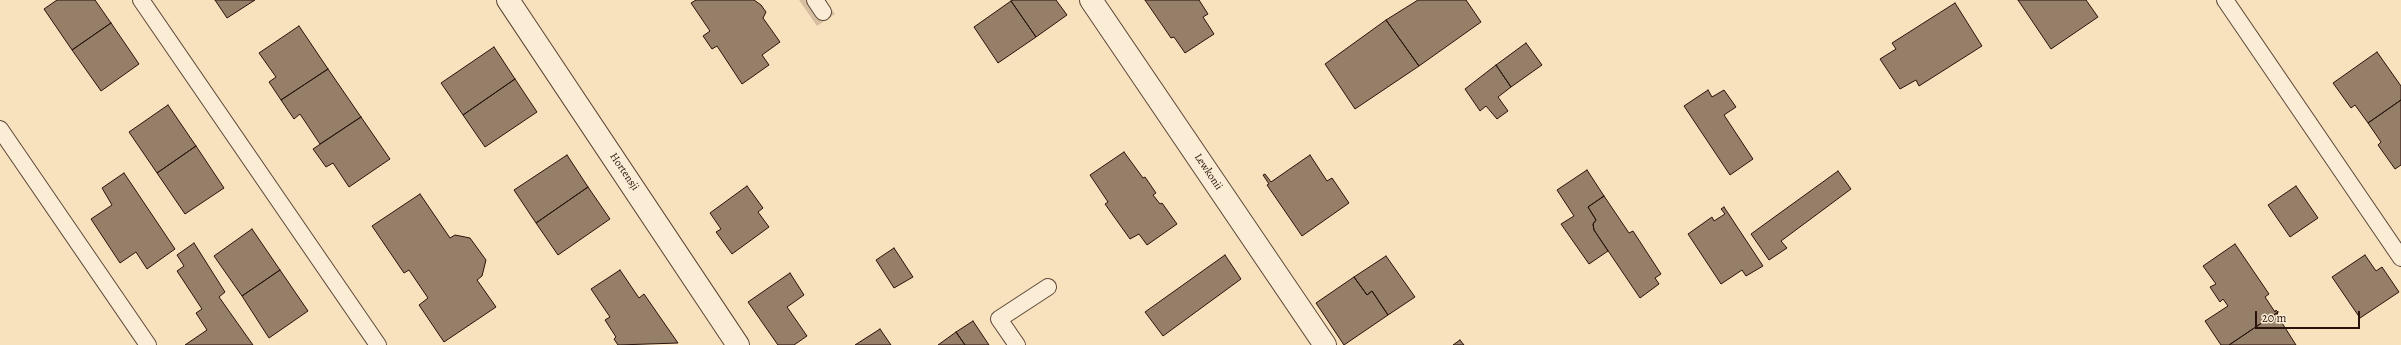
<!DOCTYPE html>
<html>
<head>
<meta charset="utf-8">
<style>
	body { margin:0 }
	#map { position:relative; width:2401px; height:345px; overflow:hidden; background:#f8e2be; font-family:Alegreya,serif }
	canvas { display:block }
	.scale { position:absolute; left:2255px; top:311px; width:105px; height:18px; box-sizing:border-box; border:2px solid #29130b; border-top:0; padding-left:5px; font-size:12px; line-height:14px; white-space:nowrap; color:#29130b; -webkit-text-stroke:3px #faecd5; paint-order:stroke }
</style>
</head>
<body>
<div id="map">
<canvas width="2401" height="345"></canvas>
<div class="scale">20 m</div>
</div>
<script>
const c = document.querySelector('canvas').getContext('2d');
c.lineJoin = 'round';
function fill(path, color) { c.fillStyle = color; c.fill(path, 'evenodd'); }
const poly = rows => new Path2D(rows.map(r => 'M' + r).join(''));
function stroke(path, color, width, dash) { c.strokeStyle = color; c.lineWidth = width; c.lineCap = dash ? 'butt' : 'round'; c.setLineDash(dash || []); c.stroke(path); }
function label(font, color, halo, rows, align = 'center') {
  c.font = font + ' Alegreya,serif'; c.lineWidth = 3.5; c.setLineDash([]); c.textBaseline = 'middle'; c.strokeStyle = halo; c.fillStyle = color; for (const [text, x, y, turn = 0] of rows) {
    c.save(); c.translate(x, y); c.rotate((+turn || 0) * Math.PI / 180); c.textAlign = isNaN(turn) ? turn : align; if (halo) c.strokeText(text, 0, 0); c.fillText(text, 0, 0); c.restore();
  }
}
const green = poly([
	[799,0,825,0,835,14,817,26]
]);
const building = poly([
	[57,0,95,0,111,23,72,50,44,9,57,0],
	[215,0,255,0,227,18,215,0],
	[696,0,754,0,761,5,766,12,763,18,780,42,762,55,769,65,742,84,717,46,712,49,703,36,710,31,691,3,696,0],
	[1013,0,1056,0,1067,15,1036,37,1011,1,1013,0],
	[1145,0,1199,0,1208,14,1203,17,1214,34,1185,53,1174,37,1171,38,1145,0],
	[1418,0,1466,0,1481,22,1419,66,1386,20,1418,0],
	[2018,0,2086,0,2098,17,2051,49,2018,0],
	[1011,1,1036,37,998,63,974,27,1011,1],
	[1955,3,1982,46,1919,86,1916,80,1900,89,1880,59,1896,49,1892,43,1955,3],
	[1386,20,1419,66,1355,109,1325,64,1386,20],
	[111,23,139,64,101,91,72,50,111,23],
	[299,26,328,69,281,100,269,82,276,77,259,53,299,26],
	[1526,43,1542,65,1511,87,1496,65,1526,43],
	[494,47,515,79,463,115,441,83,494,47],
	[2377,52,2401,86,2401,100,2368,123,2355,105,2351,108,2333,83,2377,52],
	[1496,65,1511,87,1498,97,1508,111,1497,119,1486,106,1480,111,1465,89,1496,65],
	[328,69,361,117,320,144,300,114,294,119,281,100,328,69],
	[515,79,537,112,485,147,463,115,515,79],
	[1708,90,1712,97,1724,90,1736,107,1724,115,1753,159,1730,175,1684,106,1708,90],
	[2401,100,2401,165,2395,169,2378,145,2381,142,2368,123,2401,100],
	[168,105,196,146,157,173,129,132,168,105],
	[361,117,390,159,349,187,333,163,326,167,313,149,361,117],
	[196,146,224,188,185,214,157,173,196,146],
	[1124,152,1143,178,1145,177,1156,193,1153,195,1160,204,1162,203,1177,224,1147,245,1139,234,1130,239,1105,204,1108,202,1090,175,1124,152],
	[567,155,588,187,536,223,514,190,567,155],
	[1310,155,1327,181,1332,178,1349,203,1302,236,1267,185,1269,184,1263,175,1265,174,1271,182,1310,155],
	[1587,170,1604,196,1588,207,1596,220,1593,224,1594,230,1608,251,1589,264,1561,224,1574,216,1557,190,1587,170],
	[1838,171,1851,189,1781,241,1787,248,1769,260,1751,234,1838,171],
	[124,173,175,249,147,269,136,252,120,263,91,219,112,205,102,188,124,173],
	[747,186,763,208,758,212,769,227,732,254,716,232,721,229,710,213,747,186],
	[2296,186,2318,218,2290,237,2268,205,2296,186],
	[588,187,610,219,558,255,536,223,588,187],
	[420,194,450,238,455,235,470,238,486,260,482,276,477,280,496,307,444,342,419,305,428,298,409,270,404,273,372,226,420,194],
	[1604,196,1629,233,1633,231,1661,274,1655,278,1659,284,1640,298,1594,230,1593,224,1596,220,1588,207,1604,196],
	[1724,207,1763,266,1746,276,1742,270,1721,284,1688,234,1712,217,1714,221,1725,214,1721,209,1724,207],
	[252,229,280,270,242,296,214,256,252,229],
	[194,243,225,292,219,297,253,345,185,345,207,330,196,313,202,309,177,271,184,266,177,255,194,243],
	[2235,244,2269,294,2265,297,2275,312,2276,310,2278,312,2229,345,2221,345,2205,321,2228,306,2223,299,2220,302,2210,287,2216,284,2203,266,2235,244],
	[894,248,913,277,894,288,876,260,894,248],
	[1225,255,1241,279,1163,336,1145,312,1225,255],
	[2365,255,2376,271,2382,267,2399,292,2360,318,2332,277,2365,255],
	[1386,256,1415,297,1388,315,1372,291,1367,295,1354,277,1386,256],
	[280,270,308,311,269,338,242,296,280,270],
	[620,270,639,298,644,294,678,343,618,345,614,339,616,337,605,320,610,317,591,289,620,270],
	[790,273,804,295,787,307,807,336,794,345,778,345,748,302,790,273],
	[1354,277,1367,295,1372,291,1388,315,1344,345,1316,303,1354,277],
	[2278,312,2277,315,2296,345,2229,345,2278,312],
	[973,321,989,345,965,345,956,332,973,321],
	[880,329,891,345,855,345,880,329],
	[956,332,965,345,938,345,956,332],
	[1460,340,1464,345,1453,345,1460,340]
]);
const service = poly([
	[141,0,378,345],
	[815,0,823,12],
	[2225,0,2401,258],
	[0,129,148,345],
	[1017,345,999,319,1048,287]
]);
const minor = poly([
	[508,0,738,345],
	[1091,0,1325,345]
]);
const streetNames = [
	["Hortensji",624,172,56],
	["Lewkonii",1208,172,56]
];
fill(green, '#d5bfa0');
fill(building, '#957f68');
stroke(building, '#29130b', 1);
stroke(service, '#5d4738', 18);
stroke(minor, '#5d4738', 24);
stroke(service, '#faecd5', 16);
stroke(minor, '#faecd5', 22);
label('11px', '#29130b', '#faecd5', streetNames);
</script>
</body>
</html>
